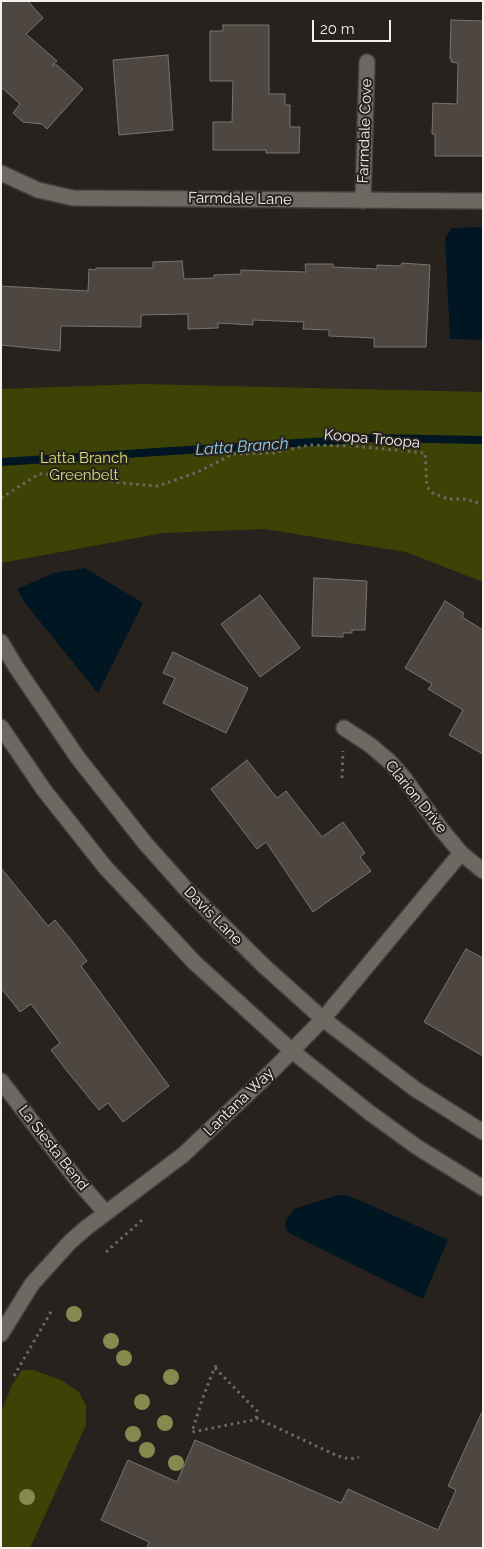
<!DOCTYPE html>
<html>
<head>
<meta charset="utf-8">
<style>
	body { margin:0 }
	#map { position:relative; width:484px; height:1549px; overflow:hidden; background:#27221d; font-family:Raleway,sans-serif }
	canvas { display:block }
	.frame { position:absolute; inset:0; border:2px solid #f4f0ed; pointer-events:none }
	.scale { position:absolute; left:312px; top:20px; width:79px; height:22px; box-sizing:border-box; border:2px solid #f4f0ed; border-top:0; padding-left:6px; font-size:15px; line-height:18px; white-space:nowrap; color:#f4f0ed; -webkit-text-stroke:4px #27221d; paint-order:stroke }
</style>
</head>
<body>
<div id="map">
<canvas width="484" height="1549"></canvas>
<div class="frame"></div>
<div class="scale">20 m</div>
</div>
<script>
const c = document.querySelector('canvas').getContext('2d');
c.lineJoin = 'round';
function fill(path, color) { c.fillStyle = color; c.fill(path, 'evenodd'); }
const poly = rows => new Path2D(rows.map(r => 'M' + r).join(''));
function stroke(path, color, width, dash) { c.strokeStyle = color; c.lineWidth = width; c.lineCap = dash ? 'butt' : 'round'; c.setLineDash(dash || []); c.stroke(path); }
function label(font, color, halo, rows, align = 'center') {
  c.font = font + ' Raleway,sans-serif'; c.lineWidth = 4; c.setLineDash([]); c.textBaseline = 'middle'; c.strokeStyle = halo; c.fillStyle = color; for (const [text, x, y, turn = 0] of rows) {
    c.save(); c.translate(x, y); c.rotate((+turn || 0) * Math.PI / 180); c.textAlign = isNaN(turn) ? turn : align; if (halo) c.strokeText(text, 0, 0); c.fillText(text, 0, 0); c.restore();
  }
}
const green = poly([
	[141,384,483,392,483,582,406,552,264,529,163,533,1,563,1,389],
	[22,1370,33,1370,61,1380,79,1392,86,1406,86,1425,30,1548,1,1548,1,1412,12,1385]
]);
const water = poly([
	[483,227,483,340,450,339,445,238,452,228],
	[85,568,143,603,98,693,25,603,17,589,54,573],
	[338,1195,346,1195,361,1201,448,1240,423,1299,291,1234,287,1231,285,1226,286,1220,294,1209]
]);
const stream = poly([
	[1,462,375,438,483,440]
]);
const building = poly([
	[1,1,28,1,43,18,26,34,57,61,52,65,57,65,83,89,47,129,42,124,23,122,13,113,20,104,1,87,1,1],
	[451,20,483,21,483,156,435,156,435,134,432,134,433,103,457,104,458,63,451,62,452,59,450,59,451,20],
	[223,25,269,25,269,94,285,94,285,105,290,105,290,127,300,127,299,153,266,153,266,150,213,150,213,122,232,122,233,81,210,81,210,31,223,31,223,25],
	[168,55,173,130,119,135,113,60,168,55],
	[182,261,184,279,214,278,214,275,241,274,241,270,306,272,305,264,333,264,333,267,377,269,377,265,401,266,402,263,430,265,426,347,374,347,374,338,329,336,329,330,303,329,304,322,253,320,253,325,218,323,218,328,188,329,188,314,141,315,141,327,61,326,60,351,1,345,1,286,88,291,89,269,96,270,96,268,153,268,153,262,182,261],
	[314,578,367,581,365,630,352,630,352,633,343,633,343,637,312,636,314,578],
	[260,595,300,648,260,677,221,624,260,595],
	[445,601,464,613,462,617,483,630,483,754,449,735,463,710,428,689,432,684,405,668,445,601],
	[173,652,248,688,226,733,163,703,175,678,163,673,173,652],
	[247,760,277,798,286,791,322,837,343,822,365,853,360,857,371,871,313,912,266,842,257,849,211,789,247,760],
	[1,868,48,926,55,920,72,941,87,961,81,966,169,1086,123,1122,108,1103,99,1110,67,1071,51,1050,60,1043,31,1004,20,1012,1,988,1,868],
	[466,949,483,958,483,1056,424,1022,466,949],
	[483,1410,483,1548,147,1548,149,1542,101,1520,128,1460,177,1482,195,1440,341,1503,348,1489,438,1530,456,1490,448,1486,483,1410]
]);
const path = poly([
	[1,498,39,474,81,475,122,483,158,486,198,472,233,454,273,453,310,445,352,446,425,453,427,487,433,493,448,499,464,499,483,504],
	[342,778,343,751],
	[106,1252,142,1220],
	[215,1368,257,1411,256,1418,253,1420,192,1432,202,1400,212,1374,217,1364],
	[14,1376,52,1310],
	[256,1418,338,1456,350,1459,359,1457]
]);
const street = poly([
	[1,173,38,190,73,198,483,201],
	[363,201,367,62],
	[344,728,370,745,389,761,404,778,441,829,461,853,483,871],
	[1,1081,77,1180,106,1213],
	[1,1334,32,1284,70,1242,86,1228,183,1155,272,1071,323,1019,461,853]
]);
const secondary = poly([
	[1,642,16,667,78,758,145,843,185,888,264,966,323,1019,415,1089,483,1132],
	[1,727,44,790,105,867,195,963,292,1051,370,1113,417,1147,483,1188]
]);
const trees = [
	[74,1314],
	[111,1341],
	[124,1358],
	[171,1377],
	[142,1402],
	[165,1423],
	[133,1434],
	[147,1450],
	[176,1463],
	[27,1497]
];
const streetNames = [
	["Farmdale Cove",365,131,-88],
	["Farmdale Lane",240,199,1],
	["Koopa Troopa",372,439,5],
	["Clarion Drive",416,797,51],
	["Davis Lane",213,916,45],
	["Lantana Way",239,1102,-44],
	["La Siesta Bend",53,1148,52]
];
const parkNames = [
	["Latta Branch",84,458],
	["Greenbelt",84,475]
];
const waterNames = [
	["Latta Branch",242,447,-4]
];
fill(green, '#3d4305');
fill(water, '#001622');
stroke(stream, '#001622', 8);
fill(building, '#4d4641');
stroke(building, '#7b736e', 1);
stroke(street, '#423e3a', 18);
stroke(secondary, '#423e3a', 18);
stroke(path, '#6d6864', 3, [2.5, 4]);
stroke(street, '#6e6862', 15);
stroke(secondary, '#6e6862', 15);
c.fillStyle = '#858b4d';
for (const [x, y] of trees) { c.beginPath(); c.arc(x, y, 8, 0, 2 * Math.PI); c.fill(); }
label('15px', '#f4f0ed', '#27221d', streetNames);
label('15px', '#d2e175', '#27221d', parkNames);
label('italic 16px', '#92d3f3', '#27221d', waterNames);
</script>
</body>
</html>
